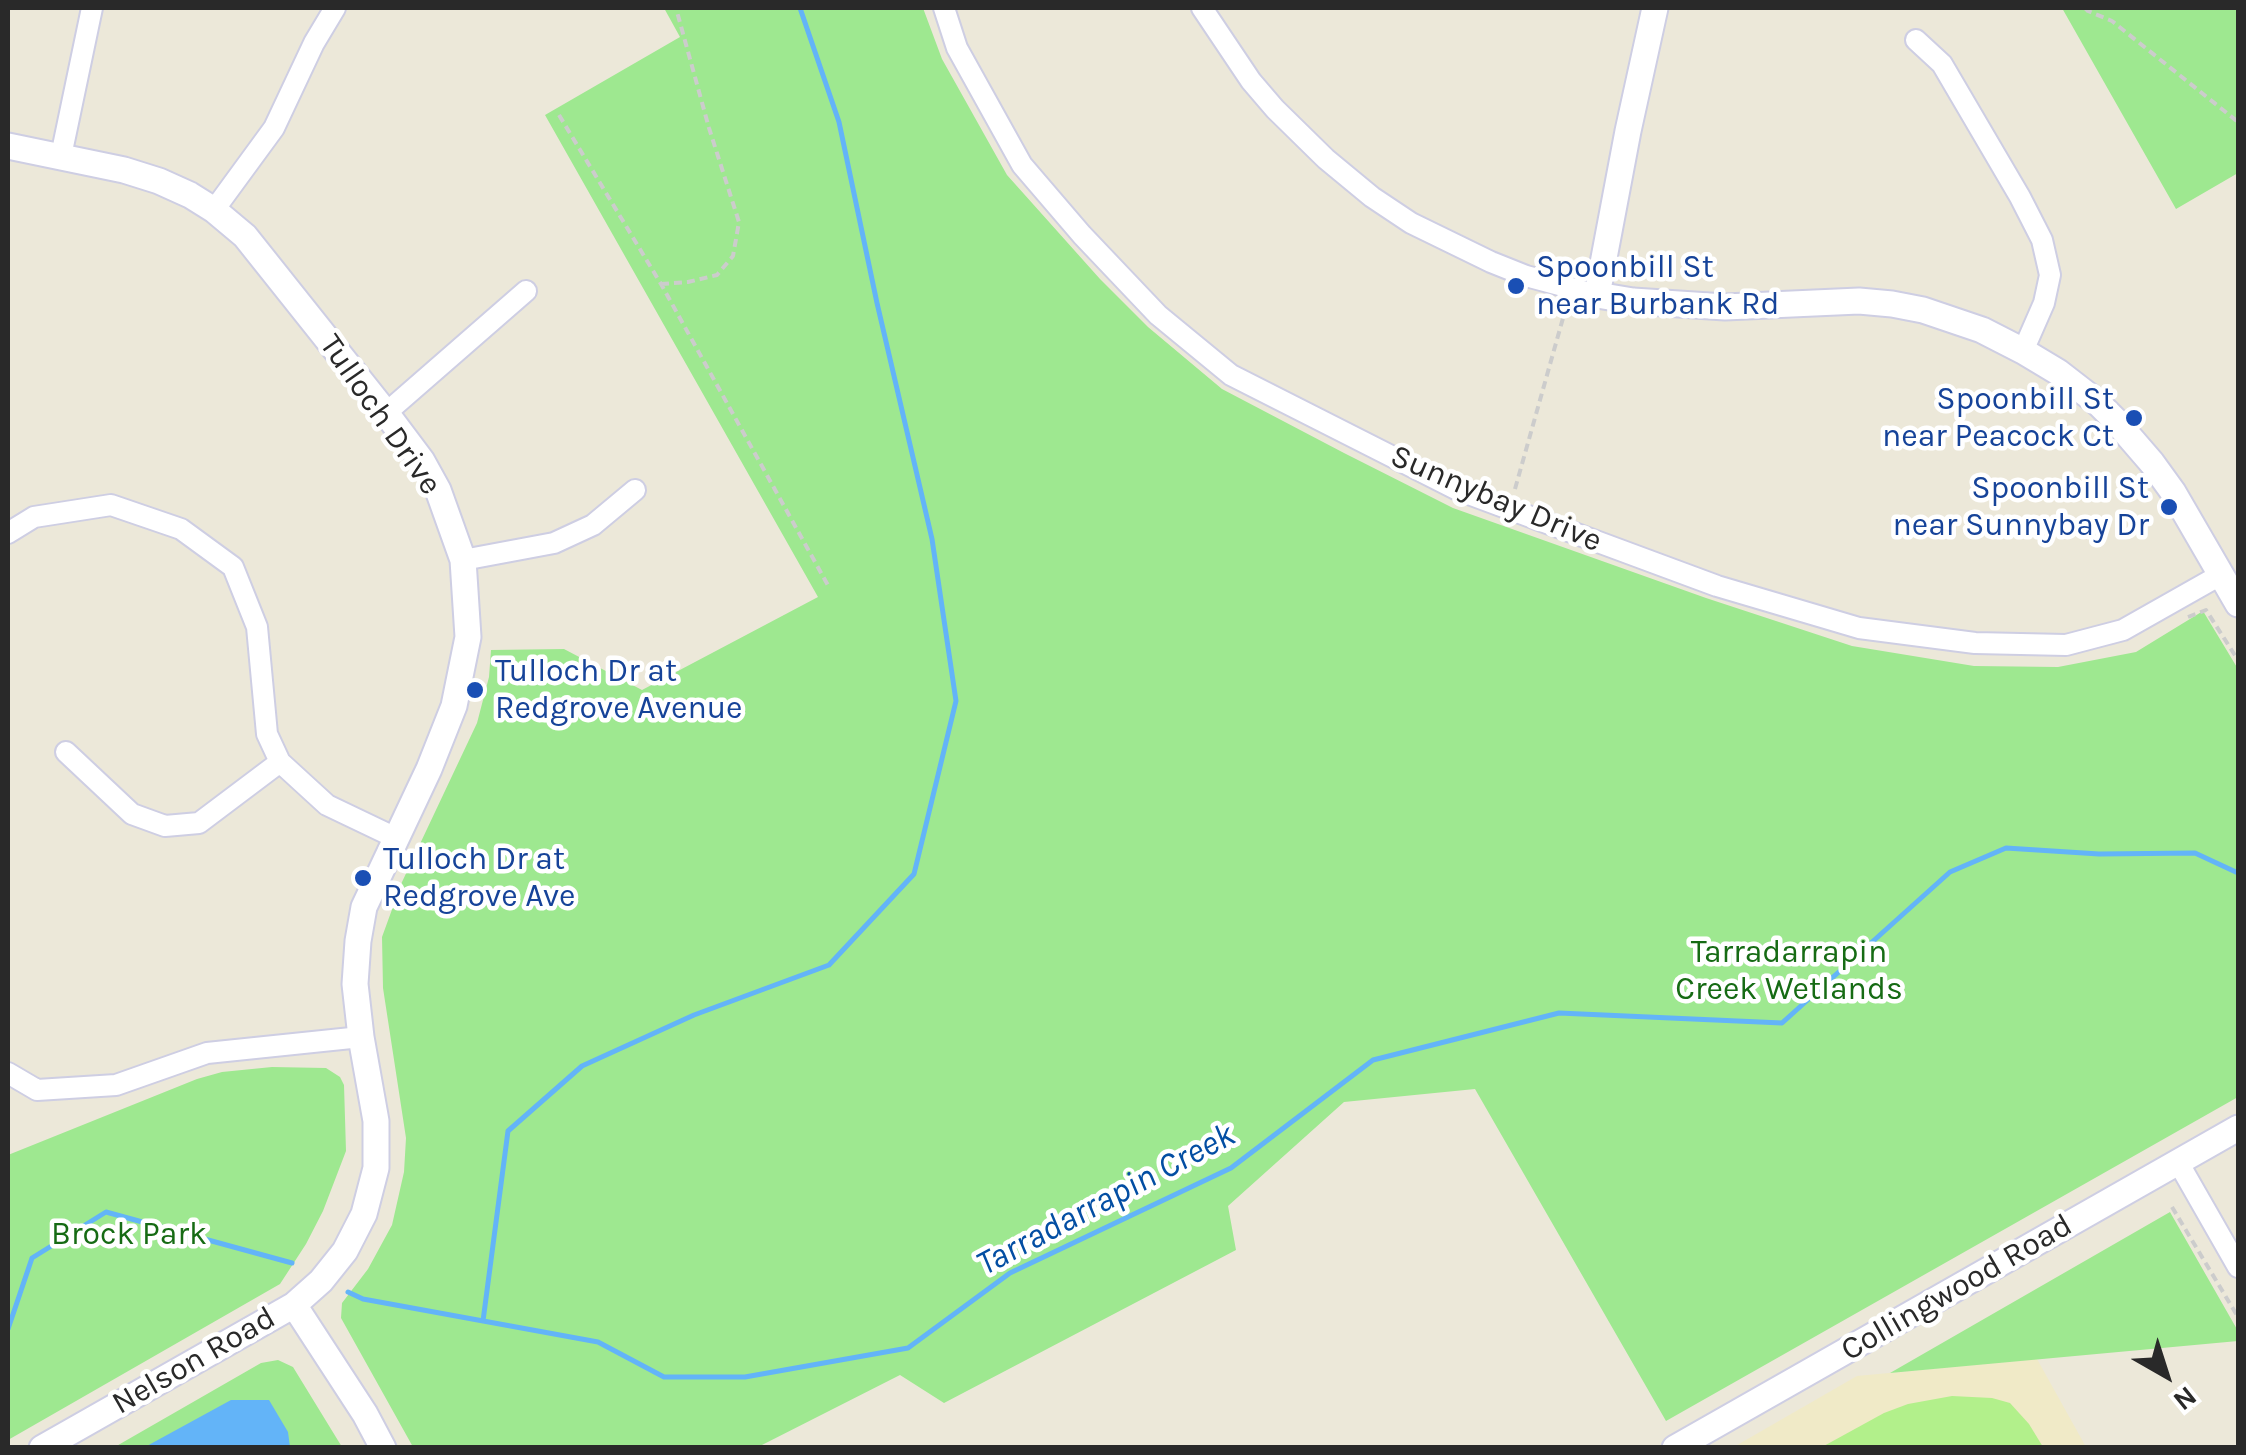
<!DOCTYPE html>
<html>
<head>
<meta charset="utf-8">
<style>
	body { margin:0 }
	#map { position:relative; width:2246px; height:1455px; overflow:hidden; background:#ece8d9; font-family:Karla,sans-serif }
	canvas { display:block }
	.frame { position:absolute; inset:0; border:10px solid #292929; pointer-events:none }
	.north { position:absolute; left:2116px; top:1325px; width:100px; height:100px; -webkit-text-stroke:8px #fff; paint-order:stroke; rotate:141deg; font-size:28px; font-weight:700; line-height:40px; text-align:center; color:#292929 }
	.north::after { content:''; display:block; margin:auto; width:35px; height:45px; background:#292929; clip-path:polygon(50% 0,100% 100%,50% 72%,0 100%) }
</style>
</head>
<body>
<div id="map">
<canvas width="2246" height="1455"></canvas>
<div class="frame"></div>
<div class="north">N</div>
</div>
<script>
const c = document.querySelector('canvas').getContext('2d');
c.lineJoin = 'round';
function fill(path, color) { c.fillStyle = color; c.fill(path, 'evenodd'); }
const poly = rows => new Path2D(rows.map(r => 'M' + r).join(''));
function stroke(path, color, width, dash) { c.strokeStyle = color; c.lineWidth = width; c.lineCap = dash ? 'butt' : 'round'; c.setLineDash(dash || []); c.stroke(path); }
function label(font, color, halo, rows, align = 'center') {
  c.font = font + ' Karla,sans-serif'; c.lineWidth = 9; c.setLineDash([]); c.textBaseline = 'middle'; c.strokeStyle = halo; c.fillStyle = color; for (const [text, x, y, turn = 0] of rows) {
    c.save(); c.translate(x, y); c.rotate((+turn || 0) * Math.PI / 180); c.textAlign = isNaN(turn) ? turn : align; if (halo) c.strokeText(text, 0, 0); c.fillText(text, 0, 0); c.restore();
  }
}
const education = poly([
	[2037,1359,2086,1447,1732,1448,1857,1376]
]);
const green = poly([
	[664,8,923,8,942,59,1007,175,1100,279,1148,327,1222,389,1344,453,1453,508,1706,598,1852,646,1974,666,2058,667,2136,652,2203,611,2238,669,2238,1097,1666,1421,1475,1089,1344,1102,1228,1206,1236,1250,944,1403,900,1375,758,1447,413,1447,341,1318,342,1303,368,1269,392,1225,404,1172,406,1138,383,988,382,937,402,882,477,723,489,677,491,650,564,649,642,690,818,597,545,115,680,37],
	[2062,8,2238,8,2238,173,2176,209],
	[272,1067,326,1068,340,1077,344,1085,346,1151,323,1211,306,1244,280,1284,8,1440,8,1155,197,1079,222,1072],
	[2170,1212,2238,1331,2238,1341,1890,1373],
	[278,1360,293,1367,342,1447,113,1448,261,1363]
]);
const pitch = poly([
	[1952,1396,1992,1398,2010,1403,2029,1424,2043,1447,1822,1447,1884,1413,1908,1404]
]);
const water = poly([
	[231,1400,269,1400,288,1432,290,1447,145,1447]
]);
const stream = poly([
	[348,1292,363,1299,598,1342,664,1377,745,1377,908,1348,1010,1273,1231,1168,1373,1060,1559,1013,1782,1023,1950,872,2006,848,2099,854,2195,853,2238,873],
	[483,1321,508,1131,582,1066,694,1015,829,965,914,874,956,701,932,539,877,303,839,122,800,8],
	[8,1329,32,1258,106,1212,292,1263]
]);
const path = poly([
	[2085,8,2088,11,2112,21,2238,122],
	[559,115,661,284,830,589],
	[661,284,688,282,717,275,733,256,739,222,709,128,676,8],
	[1515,489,1565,311],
	[2188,617,2206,610,2238,660],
	[2172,1207,2238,1317]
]);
const minor = poly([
	[944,8,957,48,1022,165,1082,235,1158,315,1231,375,1458,490,1717,586,1859,628,1975,643,2066,645,2123,630,2222,574],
	[1202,8,1251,81,1275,109,1326,159,1372,197,1411,223,1491,262,1526,276,1597,295],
	[1916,40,1942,64,2020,197,2042,240,2050,275,2044,303,2023,351],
	[61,156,92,8],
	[214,210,274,128,314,43,335,8],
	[386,413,526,291],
	[8,533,34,517,111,505,181,529,233,567,257,627,267,734,280,762,327,805,396,838],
	[463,560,554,543,593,525,635,490],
	[66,752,132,814,165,826,199,823,280,762],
	[8,1073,37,1090,116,1085,207,1053,361,1037],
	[2178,1162,2238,1267]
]);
const tertiary = poly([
	[1655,8,1628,131,1597,295,1633,301,1725,307,1859,301,1892,304,1923,310,1982,330,2023,351,2058,372,2098,403,2114,419,2152,463,2173,492,2238,604],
	[8,146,124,170,159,181,190,195,214,210,245,236,386,413,422,461,438,490,463,560,468,637,454,706,429,769,364,907,358,941,355,984,361,1037,376,1121,376,1168,364,1214,345,1251,321,1281,294,1305,42,1448],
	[294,1305,365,1414,383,1448],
	[1675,1448,2238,1128]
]);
const markers = [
	[1516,286,10,"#1a4fb4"],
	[2134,418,10,"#1a4fb4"],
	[2169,507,10,"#1a4fb4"],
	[475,690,10,"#1a4fb4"],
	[363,878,10,"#1a4fb4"]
];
const transitNames = [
	["Spoonbill St",1536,268],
	["near Burbank Rd",1536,305],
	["Spoonbill St",2114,400,"right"],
	["near Peacock Ct",2114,437,"right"],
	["Spoonbill St",2149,489,"right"],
	["near Sunnybay Dr",2149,526,"right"],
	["Tulloch Dr at",495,672],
	["Redgrove Avenue",495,709],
	["Tulloch Dr at",383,860],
	["Redgrove Ave",383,897]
];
const streetNames = [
	["Tulloch Drive",380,415,55],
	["Sunnybay Drive",1496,499,23],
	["Collingwood Road",1957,1288,-30],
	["Nelson Road",194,1361,-30]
];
const parkNames = [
	["Tarradarrapin",1789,953],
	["Creek Wetlands",1789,990],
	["Brock Park",129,1235]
];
const waterNames = [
	["Tarradarrapin Creek",1106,1200,-28]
];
fill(education, '#f0eac7');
fill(green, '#9ee890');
fill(pitch, '#b2f08b');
fill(water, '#63b4f8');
stroke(stream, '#63b4f8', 5);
stroke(minor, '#cecee3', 24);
stroke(tertiary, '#cecee3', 29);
stroke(path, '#ccc', 4, [8, 5]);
stroke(minor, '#fff', 20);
stroke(tertiary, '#fff', 25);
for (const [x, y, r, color] of markers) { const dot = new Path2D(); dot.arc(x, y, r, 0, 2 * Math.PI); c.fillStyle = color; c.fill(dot); stroke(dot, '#fff', 4); }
label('32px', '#164399', '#fff', transitNames, 'left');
label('32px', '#292929', '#fff', streetNames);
label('32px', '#166b14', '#fff', parkNames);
label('italic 35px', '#034ea3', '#fff', waterNames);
</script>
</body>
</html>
